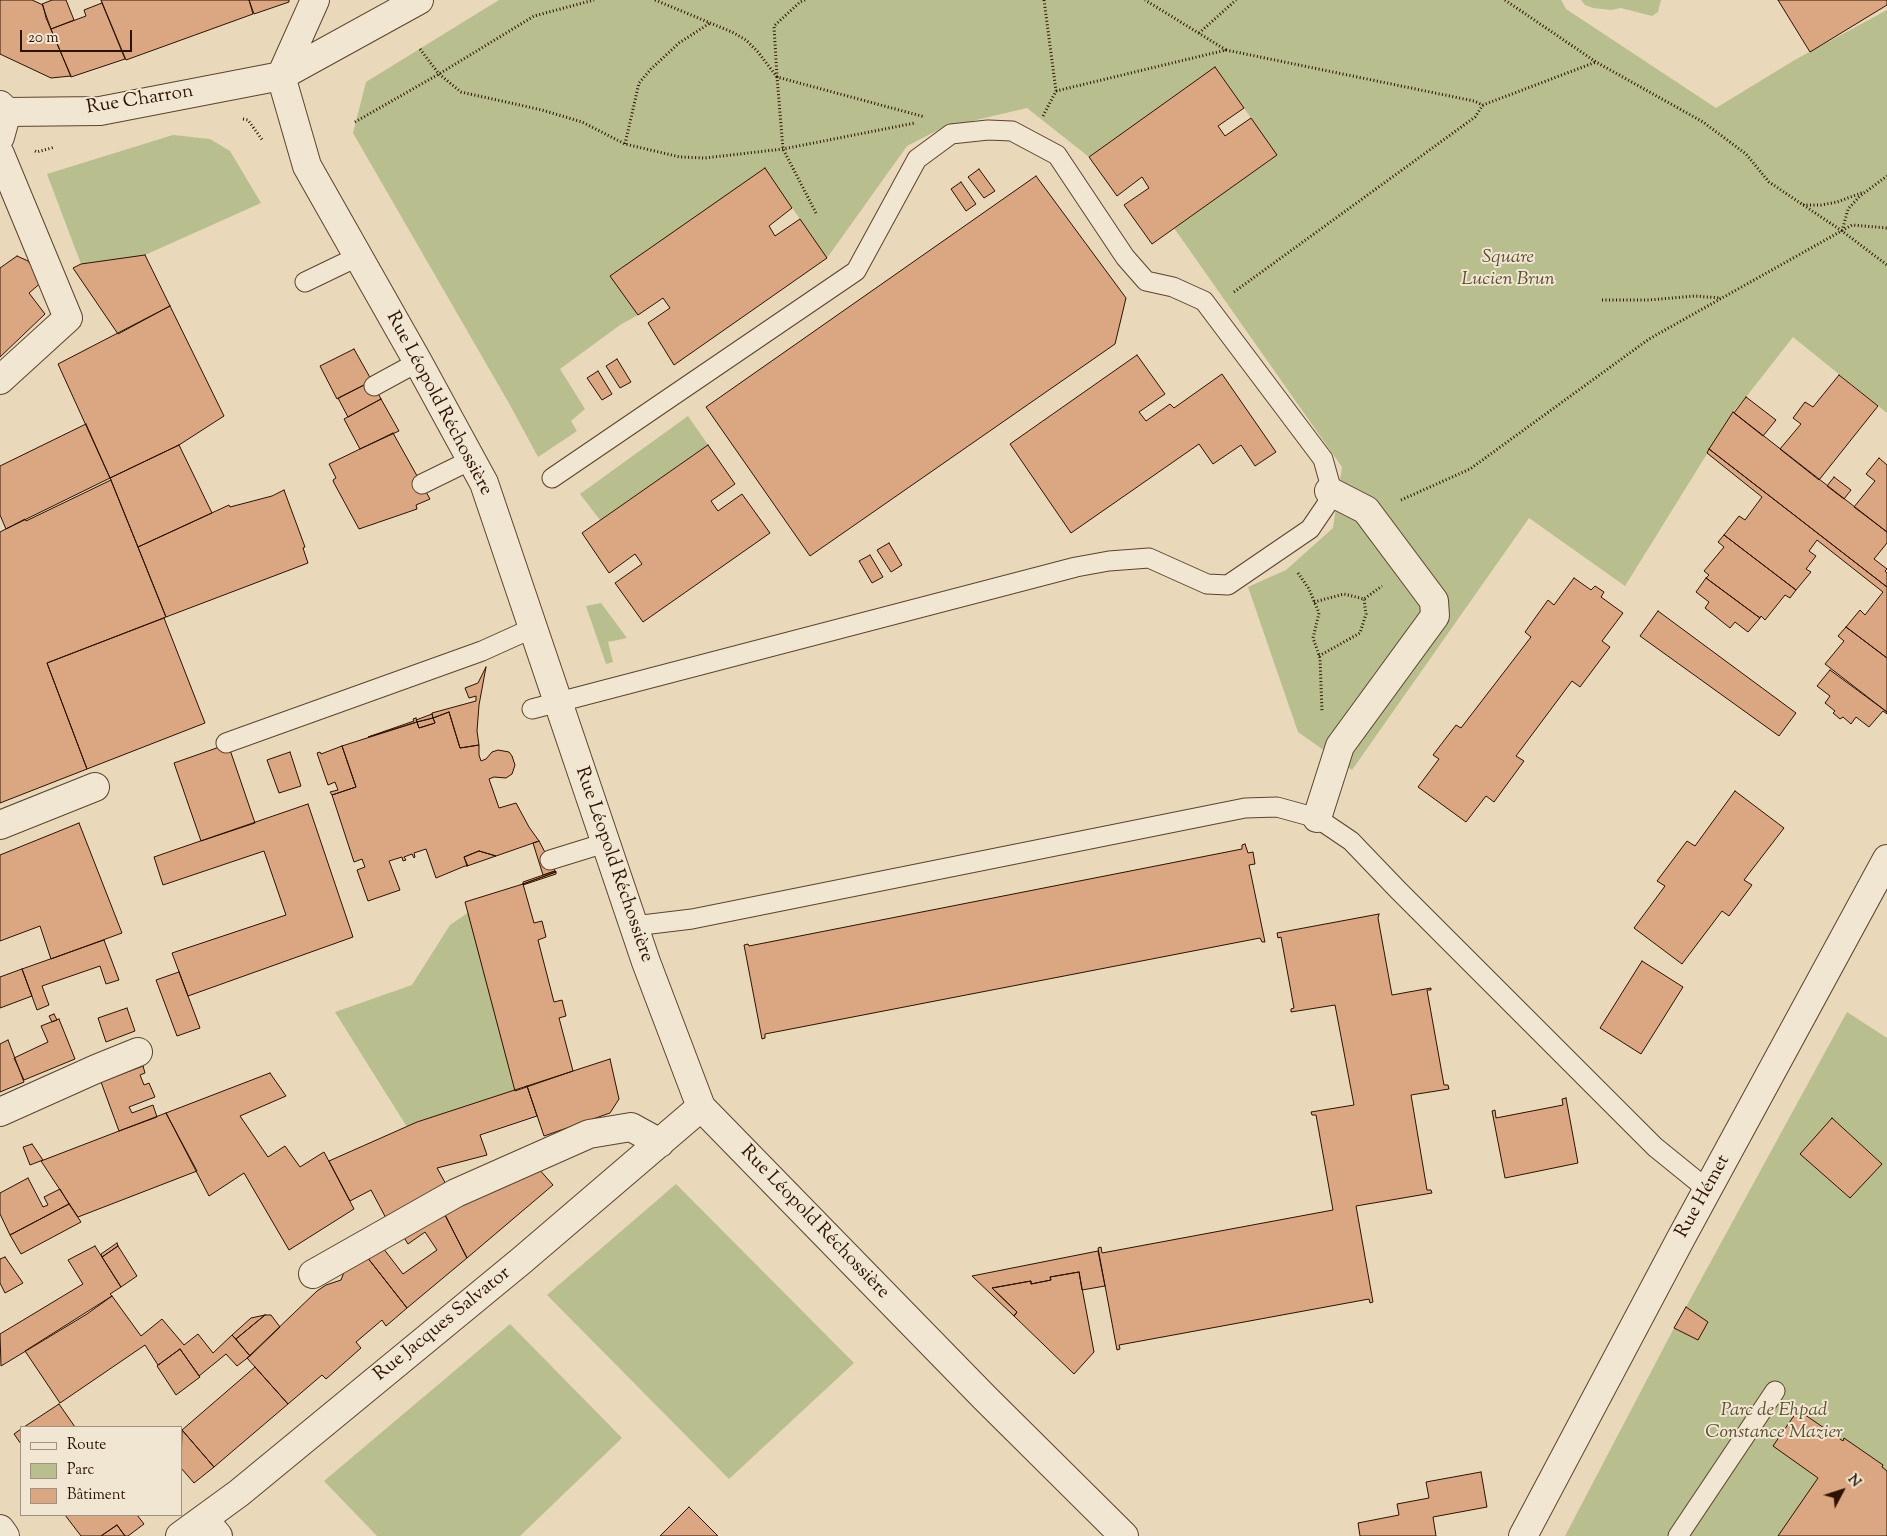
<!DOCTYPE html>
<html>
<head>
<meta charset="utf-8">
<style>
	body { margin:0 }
	#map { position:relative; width:1887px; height:1536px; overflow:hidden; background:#e9d8b9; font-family:"Sorts Mill Goudy",serif }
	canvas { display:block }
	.legend { position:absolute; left:20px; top:1426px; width:162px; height:90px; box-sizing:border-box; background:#f1e6d2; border:1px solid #a2917e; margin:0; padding:6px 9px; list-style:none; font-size:15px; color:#2c1200 }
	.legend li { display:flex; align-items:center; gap:10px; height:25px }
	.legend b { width:25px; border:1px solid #a2917e }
	.north { position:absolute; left:1817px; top:1466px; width:50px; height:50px; -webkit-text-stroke:4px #f1e6d2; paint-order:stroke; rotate:50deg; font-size:14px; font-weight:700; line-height:20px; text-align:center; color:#2c1200 }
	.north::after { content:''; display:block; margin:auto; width:18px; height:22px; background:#2c1200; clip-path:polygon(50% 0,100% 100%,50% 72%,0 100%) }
	.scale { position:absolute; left:20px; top:30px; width:112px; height:22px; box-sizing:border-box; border:2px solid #2c1200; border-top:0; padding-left:6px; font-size:15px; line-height:18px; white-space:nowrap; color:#2c1200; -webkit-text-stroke:4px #f1e6d2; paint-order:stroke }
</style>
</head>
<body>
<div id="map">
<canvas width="1887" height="1536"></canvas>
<ul class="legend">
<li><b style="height:6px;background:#f1e6d2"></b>Route</li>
<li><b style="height:14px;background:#b8be8e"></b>Parc</li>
<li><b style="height:14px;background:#dba782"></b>Bâtiment</li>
</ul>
<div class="north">N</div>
<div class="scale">20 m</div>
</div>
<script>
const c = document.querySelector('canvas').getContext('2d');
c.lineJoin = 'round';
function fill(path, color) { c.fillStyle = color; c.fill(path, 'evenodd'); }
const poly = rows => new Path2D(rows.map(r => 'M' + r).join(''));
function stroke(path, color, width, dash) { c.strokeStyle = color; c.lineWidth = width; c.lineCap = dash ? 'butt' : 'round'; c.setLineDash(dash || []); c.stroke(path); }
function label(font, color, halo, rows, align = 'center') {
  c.font = font + ' "Sorts Mill Goudy",serif'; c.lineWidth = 4; c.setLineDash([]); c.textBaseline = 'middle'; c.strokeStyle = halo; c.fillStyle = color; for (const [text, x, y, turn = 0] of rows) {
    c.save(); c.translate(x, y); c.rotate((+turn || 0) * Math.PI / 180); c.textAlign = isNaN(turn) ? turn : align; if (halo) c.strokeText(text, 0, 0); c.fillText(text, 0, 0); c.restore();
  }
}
const green = poly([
	[499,0,1561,0,1566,9,1716,108,1793,61,1887,10,1887,413,1793,337,1746,397,1733,412,1625,586,1529,518,1352,770,1298,732,1248,587,1286,570,1333,528,1342,467,1174,228,1277,155,1215,67,1089,157,1027,108,942,128,907,146,827,258,765,169,638,315,620,325,560,369,585,409,571,421,577,431,538,457,510,405,353,133,366,82],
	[1581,0,1661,0,1658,12,1652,16,1621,8,1611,10,1593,8,1585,5],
	[173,135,210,139,230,151,261,203,145,255,81,264,47,174],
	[688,416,708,445,600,520,580,494],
	[601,603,627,638,608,642,613,662,606,664,586,606],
	[469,912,515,1091,407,1127,335,1012,412,985,450,925],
	[1847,1012,1887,1038,1887,1536,1565,1536,1674,1328,1698,1340,1707,1323,1686,1307],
	[676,1184,854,1363,729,1479,547,1295],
	[510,1324,622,1438,520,1536,377,1536,324,1481]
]);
const building = poly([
	[0,0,32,0,43,5,46,18,71,76,51,78,0,54,0,0],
	[52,0,66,0,74,20,51,29,42,4,52,0],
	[101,0,249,0,253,14,126,60,101,0],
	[249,0,289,0,289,2,254,14,249,0],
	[1778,0,1887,0,1887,5,1810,52,1778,0],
	[102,3,125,59,71,77,51,29,86,16,84,10,102,3],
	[1215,67,1244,108,1218,126,1225,136,1251,118,1277,155,1152,244,1124,205,1149,188,1142,177,1117,196,1089,157,1215,67],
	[765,168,792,208,769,226,775,236,800,219,827,258,674,365,648,323,670,308,663,298,638,315,610,276,765,168],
	[979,169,995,191,984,198,968,177,979,169],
	[1036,176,1126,298,1115,344,810,556,706,407,1036,176],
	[961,182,976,204,966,211,951,189,961,182],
	[145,255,170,306,118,334,73,268,81,264,145,255],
	[17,256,28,261,43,281,29,293,45,314,0,357,0,268,17,256],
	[170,306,224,416,179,445,110,478,58,364,170,306],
	[354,349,372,381,337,399,320,366,354,349],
	[1137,355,1165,394,1139,412,1146,421,1170,404,1174,408,1222,374,1276,452,1255,466,1241,445,1213,464,1199,444,1071,533,1010,444,1137,355],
	[617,359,631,382,620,388,606,366,617,359],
	[598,371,612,394,602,400,587,378,598,371],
	[1839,375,1878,406,1819,480,1780,449,1801,424,1793,418,1805,402,1813,407,1839,375],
	[372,381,381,399,348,417,338,398,372,381],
	[1746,397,1776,420,1763,436,1734,413,1746,397],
	[381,399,399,431,360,449,344,419,381,399],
	[1733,412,1887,532,1887,543,1874,559,1887,569,1885,571,1887,573,1887,587,1709,449,1733,412],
	[86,424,110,478,6,529,0,515,0,466,86,424],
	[393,433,430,499,416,505,417,509,359,529,334,483,333,480,336,478,329,464,393,433],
	[179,445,212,513,138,547,110,478,179,445],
	[708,445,735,484,711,501,718,511,742,494,770,533,643,622,615,583,642,564,635,554,609,573,582,533,708,445],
	[1709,449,1887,587,1887,658,1846,627,1860,610,1865,615,1883,592,1817,540,1809,551,1816,556,1806,569,1811,572,1796,590,1724,535,1739,516,1745,520,1762,497,1707,453,1709,449],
	[1879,458,1887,465,1887,532,1854,507,1875,481,1866,474,1879,458],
	[1834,477,1851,490,1844,499,1827,486,1834,477],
	[111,480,166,617,47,663,87,769,0,803,0,532,25,519,26,521,111,480],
	[284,490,305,547,303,548,308,563,166,617,138,547,229,505,230,507,272,496,284,490],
	[1724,535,1796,590,1790,598,1785,595,1765,620,1761,616,1760,618,1706,578,1709,575,1704,571,1724,547,1718,542,1724,535],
	[889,543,902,565,891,572,877,550,889,543],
	[870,555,883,577,872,583,859,561,870,555],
	[1574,578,1591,590,1595,586,1604,592,1601,597,1623,613,1602,641,1610,647,1580,687,1572,681,1516,756,1524,761,1494,802,1486,796,1466,822,1418,787,1439,759,1433,755,1456,725,1461,728,1531,637,1525,632,1548,600,1554,605,1574,578],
	[1706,578,1760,618,1748,632,1735,622,1730,628,1705,608,1709,602,1696,592,1706,578],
	[1658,611,1796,713,1779,736,1640,636,1658,611],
	[164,618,205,723,87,769,47,663,164,618],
	[1846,627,1887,658,1887,712,1825,664,1844,641,1838,636,1846,627],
	[486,667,479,705,477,731,479,745,460,748,449,712,433,718,432,713,476,701,476,696,469,698,465,688,478,683,486,667],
	[1830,670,1887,712,1887,714,1883,711,1869,727,1856,717,1851,724,1843,717,1840,719,1833,713,1835,711,1825,703,1830,696,1817,686,1830,670],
	[449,712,460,748,479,745,479,755,481,761,486,759,492,752,498,750,509,752,512,756,515,765,512,774,506,778,494,777,489,779,499,808,516,803,529,827,539,841,496,856,479,851,464,857,468,866,465,866,436,878,426,849,414,853,415,857,414,858,412,854,404,857,406,860,403,861,402,857,389,861,400,890,368,901,357,870,365,867,362,859,354,862,332,795,356,787,342,746,417,722,419,728,435,723,433,718,449,712],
	[432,714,433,718,417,722,416,720,432,714],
	[416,718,417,722,368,737,414,721,413,719,416,718],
	[433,718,435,723,419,728,417,722,433,718],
	[228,744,255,823,201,841,174,763,228,744],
	[342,746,356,787,332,795,330,792,338,790,335,782,328,785,317,753,320,752,321,754,342,746],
	[290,752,301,786,279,793,267,760,290,752],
	[1735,791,1784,828,1744,880,1752,885,1729,916,1722,911,1682,964,1634,928,1665,886,1657,881,1687,841,1695,846,1735,791],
	[308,804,353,937,188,996,172,953,286,915,264,851,163,885,154,857,308,804],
	[79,823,122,933,51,959,40,926,0,941,0,855,79,823],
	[539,841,555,871,543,875,533,843,539,841],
	[1245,844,1248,853,1253,852,1255,864,1249,865,1265,942,1262,942,1260,938,765,1034,765,1038,762,1039,744,945,748,944,749,946,1242,849,1242,845,1245,844],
	[479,851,496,856,467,866,464,857,479,851],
	[555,871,556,872,523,884,523,882,555,871],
	[556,872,556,874,523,885,523,884,556,872],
	[523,884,534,923,542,921,546,937,538,940,554,1002,562,1000,566,1016,559,1018,573,1071,515,1091,465,902,523,884],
	[1379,914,1378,918,1392,995,1431,988,1431,990,1427,990,1444,1085,1448,1085,1449,1089,1411,1095,1427,1190,1431,1190,1432,1193,1356,1206,1373,1302,1370,1303,1369,1299,1119,1345,1120,1349,1117,1350,1098,1248,1101,1247,1102,1253,1333,1210,1316,1115,1312,1115,1311,1112,1354,1105,1335,1005,1291,1012,1291,1009,1294,1008,1281,937,1278,938,1277,933,1379,914],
	[104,940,119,980,106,984,100,966,42,986,49,1005,37,1010,22,969,104,940],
	[1642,961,1683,987,1641,1054,1600,1028,1642,961],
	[22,969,32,996,0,1008,0,977,22,969],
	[179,972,200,1028,177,1036,156,980,179,972],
	[127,1008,135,1031,106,1042,98,1018,127,1008],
	[54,1014,57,1020,52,1022,49,1016,54,1014],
	[59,1019,75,1059,24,1080,14,1058,48,1042,41,1026,59,1019],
	[8,1040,24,1082,0,1092,0,1044,8,1040],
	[610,1059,619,1099,610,1113,544,1136,527,1086,610,1059],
	[143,1066,145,1073,140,1075,144,1085,149,1083,155,1097,129,1107,132,1113,153,1105,157,1117,119,1131,101,1082,143,1066],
	[270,1073,286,1096,240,1116,268,1157,285,1146,300,1167,324,1152,354,1209,289,1250,244,1173,209,1196,166,1113,270,1073],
	[527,1086,537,1116,480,1135,487,1155,437,1168,447,1186,387,1220,371,1190,350,1201,329,1161,417,1122,527,1086],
	[1566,1098,1578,1163,1505,1178,1492,1111,1495,1110,1496,1118,1563,1105,1562,1099,1566,1098],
	[166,1113,197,1171,78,1217,41,1161,166,1113],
	[1832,1118,1882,1164,1850,1198,1800,1154,1832,1118],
	[32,1144,43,1160,30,1165,23,1147,32,1144],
	[538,1168,553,1185,467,1258,444,1213,538,1168],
	[28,1178,43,1207,48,1205,44,1197,60,1189,69,1204,10,1235,0,1214,0,1193,28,1178],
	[69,1204,81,1222,21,1254,10,1235,69,1204],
	[444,1213,467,1258,407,1308,367,1257,383,1248,403,1274,437,1250,425,1232,408,1244,403,1236,444,1213],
	[117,1243,118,1246,102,1257,101,1254,117,1243],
	[95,1246,121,1287,110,1294,112,1296,87,1314,1,1366,0,1334,83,1284,68,1260,95,1246],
	[118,1246,137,1276,121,1287,102,1257,118,1246],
	[1098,1251,1105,1286,1082,1290,1079,1272,1050,1277,1051,1280,1031,1284,1031,1281,992,1288,1017,1312,1014,1316,972,1276,1098,1251],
	[5,1257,23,1283,5,1293,0,1283,0,1259,5,1257],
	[367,1257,407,1308,386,1326,382,1320,356,1342,361,1348,326,1379,322,1375,288,1404,247,1358,317,1291,326,1285,341,1280,344,1272,367,1257],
	[1079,1272,1094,1352,1074,1374,1014,1316,1017,1312,992,1288,1031,1281,1031,1284,1051,1280,1050,1277,1079,1272],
	[112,1296,141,1336,162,1319,184,1345,198,1334,213,1353,232,1335,250,1356,237,1366,226,1354,199,1376,180,1349,158,1365,145,1345,60,1403,25,1351,112,1296],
	[1686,1307,1708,1322,1698,1340,1674,1328,1686,1307],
	[265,1315,271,1315,280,1327,250,1356,236,1339,265,1315],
	[265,1315,236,1339,232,1335,251,1318,265,1315],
	[180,1349,200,1377,176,1395,157,1366,180,1349],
	[255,1367,288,1404,214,1467,182,1430,255,1367],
	[59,1404,75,1427,24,1427,59,1404],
	[1798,1410,1843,1441,1844,1438,1883,1465,1882,1467,1887,1471,1887,1536,1778,1536,1818,1478,1773,1446,1798,1410],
	[21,1429,21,1444,14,1434,21,1429],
	[182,1430,214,1467,194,1483,181,1468,182,1430],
	[1481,1472,1487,1507,1433,1517,1436,1536,1360,1536,1358,1523,1399,1515,1397,1504,1429,1498,1426,1482,1481,1472],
	[689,1507,718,1536,660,1536,689,1507],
	[65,1515,137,1515,144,1524,128,1536,125,1536,117,1525,101,1536,81,1536,65,1515],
	[117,1525,125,1536,101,1536,117,1525]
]);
const path = poly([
	[655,0,732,32,746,40,758,52,777,77],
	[1505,0,1596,62,1703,122,1746,154,1769,182,1842,231,1887,265],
	[1199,33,1236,0],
	[420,49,439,74,461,92,542,110,582,122,625,144,680,157,705,158,783,149,915,123],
	[1226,50,1474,101,1483,105,1596,62],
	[777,77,774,26,800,2,805,0],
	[1056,91,1226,50,1145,0],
	[1043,116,1056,91,1044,0],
	[243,119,248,120,263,141],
	[355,122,439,74,534,16,594,0],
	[625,144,639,83,651,69,679,43,710,23],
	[35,151,37,152,55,147],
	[1803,205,1821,205,1837,202,1864,192],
	[816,213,783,149,777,77,925,117],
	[1842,231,1848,209,1860,196,1887,176],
	[1234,292,1475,117,1483,105],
	[1602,300,1649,300,1695,296,1721,298],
	[1401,500,1470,469,1649,339,1722,298,1852,225,1887,228],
	[1298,573,1309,589,1319,613,1313,638,1320,658,1322,712],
	[1314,602,1344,594,1364,599,1382,586],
	[1319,656,1360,633,1366,614,1364,599]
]);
const service = poly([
	[305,282,359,256],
	[374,386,418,362],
	[422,484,471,460],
	[532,709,1076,567,1109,561,1149,558,1207,584,1228,585,1310,529,1327,504,1330,484,1323,459,1204,301,1173,287,1146,281,1125,257,1057,155,1012,131,988,130,951,134,917,159,856,271,552,478],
	[226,743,482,651,533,628],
	[550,860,605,843],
	[634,926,692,919,1245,808,1277,807,1317,818,1351,841,1398,890,1655,1147,1708,1190],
	[1678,1536,1775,1391]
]);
const pedestrian = poly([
	[0,137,7,112],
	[0,154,68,318,0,380],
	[1317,818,1340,746,1435,616,1434,601,1366,510,1329,491],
	[204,1519,218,1536]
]);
const minor = poly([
	[281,76,307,166,418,362,484,483,646,962,701,1107,985,1398,1124,1536],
	[281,76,315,0],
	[0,105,7,112,100,111,281,76,419,0],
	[0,825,95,787],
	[0,1112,96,1069,138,1052],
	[313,1274,456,1193,589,1134,631,1127,660,1143],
	[0,1529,5,1536],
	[180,1536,239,1493,521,1261,701,1107],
	[1523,1536,1680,1240,1887,859]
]);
const streetNames = [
	["Rue Charron",140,101,-9],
	["Rue Léopold Réchossière",438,404,62],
	["Rue Léopold Réchossière",613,865,71],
	["Rue Hémet",1704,1197,-61],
	["Rue Léopold Réchossière",814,1223,46],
	["Rue Jacques Salvator",443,1325,-39]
];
const parkNames = [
	["Square",1508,259],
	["Lucien Brun",1508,281],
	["Parc de Ehpad",1774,1412],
	["Constance Mazier",1774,1434]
];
fill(green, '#b8be8e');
fill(building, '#dba782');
stroke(building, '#2c1200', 1);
stroke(service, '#5b442e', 21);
stroke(pedestrian, '#5b442e', 30);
stroke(minor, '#5b442e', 30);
stroke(path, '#2c1200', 3, [1, 2.5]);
stroke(service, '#f1e6d2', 19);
stroke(pedestrian, '#f1e6d2', 28);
stroke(minor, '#f1e6d2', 28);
label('19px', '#2c1200', '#f1e6d2', streetNames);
label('italic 19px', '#5d4e32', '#f1e6d2', parkNames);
</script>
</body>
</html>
